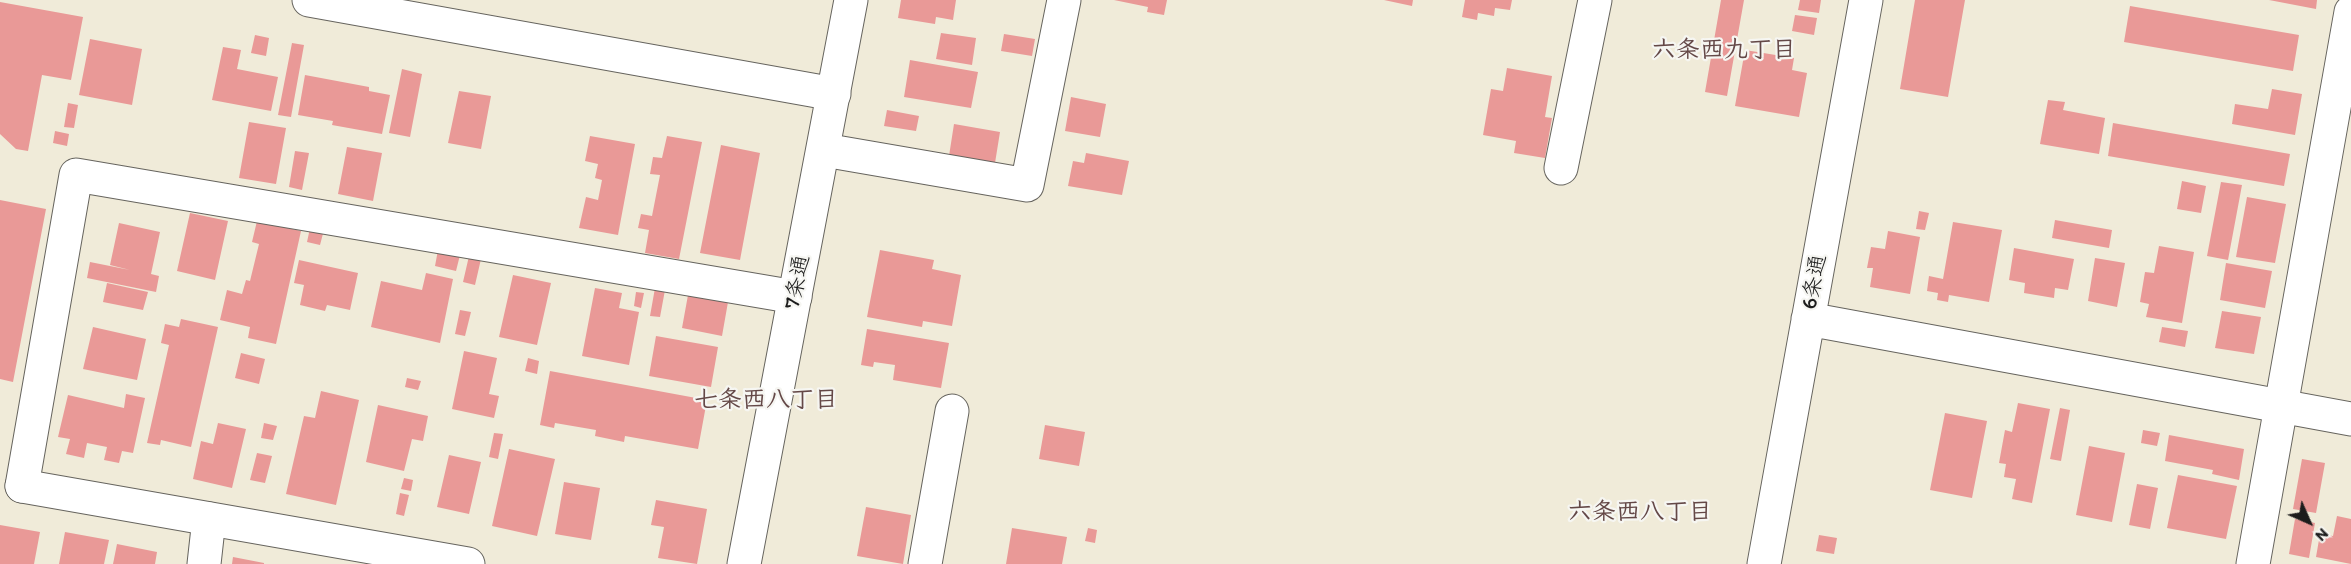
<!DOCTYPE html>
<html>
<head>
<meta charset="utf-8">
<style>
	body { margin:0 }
	#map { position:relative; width:2351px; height:564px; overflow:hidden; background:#f0ebd9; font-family:Itim,sans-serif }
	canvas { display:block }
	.north { position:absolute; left:2279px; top:492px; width:60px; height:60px; -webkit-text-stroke:4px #f6f6f2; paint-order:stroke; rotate:135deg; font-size:16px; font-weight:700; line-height:24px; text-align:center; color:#1c1c1c }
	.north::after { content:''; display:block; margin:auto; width:21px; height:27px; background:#1c1c1c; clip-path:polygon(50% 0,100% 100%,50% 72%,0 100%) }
</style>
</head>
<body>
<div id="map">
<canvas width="2351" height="564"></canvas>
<div class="north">N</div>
</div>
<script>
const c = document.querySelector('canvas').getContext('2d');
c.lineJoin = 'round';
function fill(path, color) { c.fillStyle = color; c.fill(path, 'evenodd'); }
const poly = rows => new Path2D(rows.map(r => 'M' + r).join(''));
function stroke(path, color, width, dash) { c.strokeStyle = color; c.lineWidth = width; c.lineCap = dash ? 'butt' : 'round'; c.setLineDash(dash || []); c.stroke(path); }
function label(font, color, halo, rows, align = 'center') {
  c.font = font + ' Itim,"Klee One",sans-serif'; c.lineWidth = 4.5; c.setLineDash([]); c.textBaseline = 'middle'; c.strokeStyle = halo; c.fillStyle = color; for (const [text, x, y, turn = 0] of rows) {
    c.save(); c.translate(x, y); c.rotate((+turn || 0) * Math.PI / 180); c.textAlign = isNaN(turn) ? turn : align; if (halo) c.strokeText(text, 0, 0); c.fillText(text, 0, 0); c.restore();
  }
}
const building = poly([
	[901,0,956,0,953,20,936,17,935,24,898,18],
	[1114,0,1167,0,1164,15,1147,12,1148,7],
	[1384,0,1413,0,1412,6],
	[1465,0,1512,0,1510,10,1495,8,1494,16,1478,13,1477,20,1462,17],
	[1721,0,1744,0,1727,96,1705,92],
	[1800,0,1821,0,1819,13,1798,10],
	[1915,0,1965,0,1948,97,1900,89],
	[2269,0,2317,0,2316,9],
	[0,2,83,17,71,80,42,75,28,151,16,149,0,134],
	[2130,6,2299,35,2293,71,2124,42],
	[1795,15,1817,18,1814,35,1792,31],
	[941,33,976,38,972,65,936,59],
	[1004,34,1035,39,1032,56,1001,51],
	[255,35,269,38,266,56,251,53],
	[90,39,142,49,132,105,79,95],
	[292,43,304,45,291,117,278,115],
	[223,47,241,50,237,69,278,77,271,111,212,100],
	[1745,50,1794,58,1792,70,1807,73,1799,117,1735,106],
	[910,60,978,72,971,108,904,97],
	[1507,68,1552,76,1545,117,1552,118,1545,158,1514,153,1516,141,1483,135,1491,89,1503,91],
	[402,69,422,74,410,137,389,133],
	[305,75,369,87,369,91,390,95,382,134,332,125,333,121,298,115],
	[2272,89,2302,94,2295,135,2232,124,2235,104,2268,109],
	[459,91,491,96,481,149,448,143],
	[1071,97,1106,104,1100,137,1065,131],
	[2048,100,2065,102,2063,110,2105,118,2099,154,2040,144],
	[68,103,78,105,74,128,64,127],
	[887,110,919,116,916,131,884,126],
	[249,122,286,128,276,184,239,178],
	[2113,123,2290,154,2284,186,2108,156],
	[954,124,1000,132,995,163,949,156],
	[55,131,69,134,67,146,53,143],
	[590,136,635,144,618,235,579,228,586,197,598,200,602,180,595,178,598,164,585,161],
	[667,136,702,142,679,259,645,253,649,230,638,228,641,214,652,216,660,175,650,174,653,157,662,158],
	[721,145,760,153,740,260,700,253],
	[347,147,382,153,373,201,338,194],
	[295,151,309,153,302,190,289,187],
	[1086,153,1129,161,1122,195,1068,186,1073,161,1084,163],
	[2182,181,2206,186,2201,213,2177,209],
	[2221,182,2242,185,2228,260,2207,256],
	[2247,197,2286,204,2275,263,2236,257],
	[0,200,46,209,13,382,0,379],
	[1919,211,1929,213,1925,230,1916,229],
	[190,213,228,221,215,280,177,271],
	[312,219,326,222,320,245,307,242],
	[2055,220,2112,230,2109,248,2052,238],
	[257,221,301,231,276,344,248,338,250,327,220,320,227,290,242,294,246,280,250,281,259,244,252,242],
	[1953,222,2002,230,1989,302,1949,295,1948,302,1937,300,1938,293,1927,291,1929,276,1943,279],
	[119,223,160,232,151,274,159,276,156,292,87,278,90,262,130,270,110,265],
	[1888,231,1920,237,1910,294,1870,287,1873,268,1867,268,1871,247,1885,249],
	[2159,246,2194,252,2182,323,2146,317,2149,304,2140,302,2145,272,2154,273],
	[2014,248,2074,259,2068,290,2055,288,2054,298,2024,293,2025,283,2009,280],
	[438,250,460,255,456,271,435,266],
	[880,250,934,260,932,269,961,275,952,326,923,321,922,327,867,317],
	[469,256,481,259,475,285,463,282],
	[2095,258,2125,263,2117,307,2088,301],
	[299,260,358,273,350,310,327,305,325,311,300,305,304,285,294,283],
	[2226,263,2272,271,2265,308,2220,300],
	[426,273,453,279,440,343,371,327,381,281,422,290],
	[513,275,551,283,537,345,499,337],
	[107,283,148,292,143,310,103,302],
	[595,288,622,293,619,308,639,312,629,365,582,356],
	[655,288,665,290,660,317,650,316],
	[636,292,644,293,641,308,634,306],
	[688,295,728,302,722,336,682,328],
	[460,310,471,312,465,336,455,334],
	[2222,311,2261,317,2254,354,2215,348],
	[181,319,218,327,191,447,161,440,160,445,147,443,169,345,161,343,165,324,179,327],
	[93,327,146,339,137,380,83,369],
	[2162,327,2188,331,2185,347,2159,342],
	[867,329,949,343,941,388,893,380,895,365,874,362,873,367,861,365],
	[656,336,718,347,711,387,649,376],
	[464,351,497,358,489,394,499,396,494,418,452,409],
	[241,353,265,359,259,384,235,378],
	[528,358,539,361,537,374,525,371],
	[550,371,707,400,698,449,625,436,624,442,595,436,596,430,555,423,554,428,540,425],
	[407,378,421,381,418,390,405,387],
	[321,391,359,400,336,505,286,494,304,416,315,418],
	[126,394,145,398,133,453,122,451,119,463,104,460,107,447,87,443,84,458,66,454,70,439,58,437,68,395,124,408],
	[2018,403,2050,409,2032,503,2012,499,2016,479,2004,477,2006,464,1999,463,2005,430,2012,432],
	[378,405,428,416,423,441,412,439,404,471,366,462],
	[2060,408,2070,410,2061,461,2050,459],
	[1945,413,1987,421,1972,498,1930,490],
	[218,423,246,429,232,488,193,479,201,441,213,444],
	[264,423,277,426,273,440,261,438],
	[1045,425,1085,432,1079,466,1039,459],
	[2143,430,2160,433,2157,446,2141,443],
	[494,433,503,434,498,459,489,457],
	[2169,435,2244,449,2239,480,2212,474,2213,470,2165,461],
	[2089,446,2125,453,2112,522,2076,515],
	[509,449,555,459,537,536,492,526],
	[257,453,272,456,265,483,250,480],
	[449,455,481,462,469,514,437,507],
	[2302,459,2325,463,2316,513,2293,509],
	[2178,475,2237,486,2226,539,2167,528],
	[404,478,413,480,411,491,401,489],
	[564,482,600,488,591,540,555,534],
	[2137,484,2158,488,2150,529,2129,525],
	[400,493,409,495,404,516,396,514],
	[656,500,707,509,697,564,658,558,664,527,651,525],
	[866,507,911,515,903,564,857,556],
	[2337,516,2351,519,2351,564,2316,557,2320,534,2333,536],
	[2295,519,2315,523,2309,558,2289,554],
	[0,525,40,532,34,564,0,564],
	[1012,528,1067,537,1062,564,1006,564],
	[1088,528,1097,530,1095,543,1085,541],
	[65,532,109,540,104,564,59,564],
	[1819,535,1837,538,1834,554,1816,551],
	[117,544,157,552,155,564,113,564],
	[233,557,264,563,264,564,232,564]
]);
const street = poly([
	[309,0,834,94],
	[824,150,1027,185,1064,0],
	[1561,168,1595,0],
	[22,486,76,175,795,297],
	[204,564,209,519],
	[925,564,952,411],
	[2253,564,2351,12]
]);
const secondary = poly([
	[1808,319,2351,419],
	[22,486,468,564],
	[744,564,851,0],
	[1764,564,1866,0]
]);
const streetNames = [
	["7条通",798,282,-79],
	["6条通",1815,282,-80]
];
const neighbourhoodNames = [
	["六条西九丁目",1724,51],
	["七条西八丁目",766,401],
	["六条西八丁目",1640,513]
];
fill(building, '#e99997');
stroke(street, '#66645e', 35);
stroke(secondary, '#66645e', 35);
stroke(street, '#fff', 33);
stroke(secondary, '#fff', 33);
label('22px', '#1c1c1c', '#f6f6f2', streetNames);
label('bold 24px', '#644847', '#f6f6f2', neighbourhoodNames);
</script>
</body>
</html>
